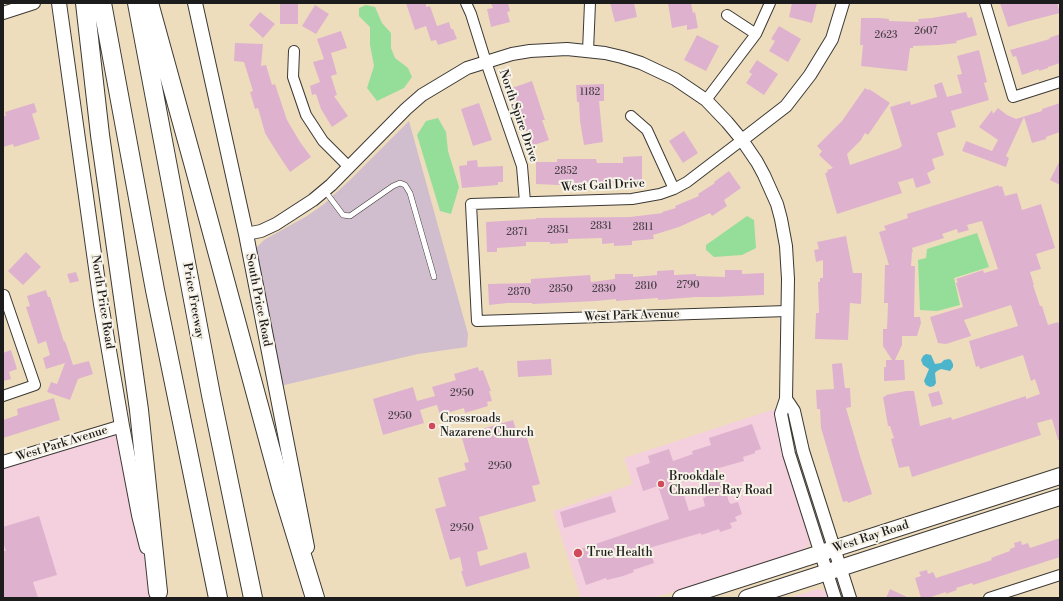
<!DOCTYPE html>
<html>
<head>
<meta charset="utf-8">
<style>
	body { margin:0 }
	#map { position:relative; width:1063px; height:601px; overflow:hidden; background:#eeddbc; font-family:"Libre Bodoni",serif }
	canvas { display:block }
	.frame { position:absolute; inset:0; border:4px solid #1c1c1c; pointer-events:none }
</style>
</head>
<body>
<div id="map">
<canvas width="1063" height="601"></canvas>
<div class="frame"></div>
</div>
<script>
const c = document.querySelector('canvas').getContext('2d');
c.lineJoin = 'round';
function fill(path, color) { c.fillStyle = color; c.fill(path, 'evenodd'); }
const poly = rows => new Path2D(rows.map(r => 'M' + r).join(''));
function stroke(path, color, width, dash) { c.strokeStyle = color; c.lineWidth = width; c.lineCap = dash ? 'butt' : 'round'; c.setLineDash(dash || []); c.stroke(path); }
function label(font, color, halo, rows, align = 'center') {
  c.font = font + ' "Libre Bodoni",serif'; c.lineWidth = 4; c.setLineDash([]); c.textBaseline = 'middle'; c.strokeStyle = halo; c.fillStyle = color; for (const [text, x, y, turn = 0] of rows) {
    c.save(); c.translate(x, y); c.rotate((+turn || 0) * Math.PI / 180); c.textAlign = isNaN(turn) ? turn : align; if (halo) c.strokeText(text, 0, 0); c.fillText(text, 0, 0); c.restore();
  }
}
const built = poly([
	[775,409,779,439,808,531,810,537,809,546,802,550,667,594,651,598,581,598,553,511,633,484,624,458],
	[122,426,159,598,3,598,3,462],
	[817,589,825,591,829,598,789,598]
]);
const industrial = poly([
	[409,121,468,334,467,347,418,354,280,386,256,248,264,240,307,216,324,204,350,180]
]);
const green = poly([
	[366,5,375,7,382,23,391,33,391,48,395,58,408,68,412,77,404,88,377,101,367,88,374,66,370,45,370,27,359,16,359,8],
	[438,118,446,132,448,151,459,187,451,214,440,211,417,135,426,121],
	[747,216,754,220,756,248,742,255,714,257,706,250,706,245],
	[977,233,989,267,954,278,960,305,937,311,920,310,918,260,926,258,927,249]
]);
const water = poly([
	[926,354,931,355,935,364,941,363,944,360,949,359,951,360,953,364,953,367,950,371,941,369,937,371,935,373,936,383,934,386,930,387,926,385,924,381,929,369,923,365,921,360,923,356]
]);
const building = poly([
	[280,3,298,3,298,24,280,24],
	[406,3,426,3,426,7,430,6,437,26,449,22,451,29,453,29,457,39,438,45,436,40,431,41,426,26,415,30],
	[491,3,508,3,510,11,507,12,510,22,491,27,487,9,493,8],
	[610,3,634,3,637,17,615,22],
	[668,3,691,3,693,13,695,12,698,28,687,30,687,25,672,28],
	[792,3,817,3,812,23,789,17],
	[1000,3,1057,3,1060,13,1025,22,1008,27],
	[315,5,329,14,316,34,302,26],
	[260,12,275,24,263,38,249,25],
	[966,12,968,18,972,17,977,35,956,41,957,43,939,45,913,46,913,48,910,48,907,71,861,66,863,45,860,45,861,18,880,18,889,19,889,21,919,22,918,19,932,18],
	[779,26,801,39,788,62,769,51,775,41,771,39],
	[341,31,347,48,331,53,337,74,331,76,337,95,334,96,348,116,332,127,321,109,316,94,312,95,310,86,320,82,313,62,324,59,317,39],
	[1060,34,1060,63,1048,67,1048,68,1039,71,1039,69,1022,75,1016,56,1013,57,1010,50,1050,39,1049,38],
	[697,35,719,46,706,71,684,60],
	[235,43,263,44,261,66,266,65,272,85,275,84,287,120,300,142,311,157,290,172,278,154,265,133,258,108,255,109,250,92,253,91,244,62,234,61],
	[979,50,987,82,984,83,989,100,951,111,956,127,937,133,944,155,932,159,935,169,927,173,931,183,916,188,913,178,899,182,898,182,902,193,837,214,825,173,828,172,827,170,833,168,819,155,822,151,817,146,842,121,865,88,868,90,869,89,890,103,868,135,865,133,861,140,847,154,850,165,900,148,900,147,902,146,890,107,910,101,911,105,937,97,934,85,942,82,947,97,962,93,957,75,962,74,957,56],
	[757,60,778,74,764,95,746,83,752,74,749,72],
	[532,81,545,120,542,120,549,140,531,146,512,88],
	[604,84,604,101,599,101,603,142,584,145,580,121,579,102,577,102,576,85],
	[34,103,37,112,32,114,40,139,14,147,13,144,3,147,3,116,6,116,5,112],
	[479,103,492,140,473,146,461,109],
	[1060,103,1060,132,1046,137,1046,139,1032,143,1024,117,1006,156,1009,158,1006,167,962,151,966,141,992,151,998,140,979,127,992,110,993,114,998,108,1007,115,1016,119,1042,111,1042,109],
	[684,131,698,153,683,163,669,141],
	[642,156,642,182,576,183,576,184,558,185,536,184,536,162,557,162,557,159,596,159,597,163,623,163,623,157],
	[477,160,478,167,503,166,503,182,498,182,498,185,462,188,459,166,467,165,467,161],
	[1060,160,1060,185,1050,180],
	[729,171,741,188,724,200,727,206,712,216,710,213,679,227,653,235,654,239,632,241,632,245,614,246,614,243,602,244,602,238,568,239,568,243,550,244,550,242,526,242,526,246,497,248,497,252,487,252,486,222,536,219,536,218,630,217,663,213,662,212,676,208,675,206,699,196,698,194,715,183,714,182],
	[999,185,999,187,1002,186,1005,196,1017,193,1022,210,1041,204,1055,248,1036,254,1041,269,1030,272,1034,285,1033,285,1040,306,1042,306,1048,325,1058,322,1060,327,1060,440,1058,440,1052,419,1037,423,1041,435,912,477,909,466,899,468,891,439,894,438,890,426,888,426,883,397,886,396,886,395,906,391,914,391,920,426,951,417,952,420,1026,396,1026,399,1040,394,1035,379,1031,381,1023,355,980,369,979,366,976,367,969,341,1018,326,1011,305,964,320,971,336,946,344,938,343,930,317,963,307,956,283,958,282,956,279,983,270,984,273,998,269,982,221,967,225,969,230,958,233,957,229,942,234,944,238,912,248,913,252,912,252,911,266,915,266,914,317,920,317,921,323,917,336,902,336,902,345,895,360,904,360,905,380,884,381,884,367,886,367,886,360,892,360,883,346,883,329,887,329,888,303,884,303,885,265,889,265,879,232,886,230,884,226,908,218,907,214],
	[846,236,853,273,862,273,861,304,850,303,848,340,815,339,816,313,819,313,818,282,820,282,820,278,823,278,823,260,816,262,814,250,819,249,817,242],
	[26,252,41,267,23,285,8,271],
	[674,270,674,275,696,274,696,276,725,277,725,270,742,270,742,274,764,273,764,295,717,297,696,297,658,300,658,298,616,301,616,299,596,301,532,304,532,303,507,303,489,305,488,284,531,283,531,279,590,275,591,282,615,279,615,274,633,274,633,277,657,275,657,271],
	[76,272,79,281,70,283,67,274],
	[46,290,48,297,50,297,64,342,65,341,73,365,89,361,93,374,78,379,70,400,47,392,51,382,57,384,65,363,46,369,43,358,50,355,46,341,38,344,26,307,30,306,27,296],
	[11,350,17,369,9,372,11,379,3,381,3,353],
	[551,359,552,375,518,377,517,361],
	[842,363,845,388,850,388,851,407,846,408,860,456,872,494,848,503,847,501,843,502,821,428,820,409,817,409,816,390,834,389,832,364],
	[478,367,479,371,483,370,491,391,489,391,492,401,487,402,488,406,465,413,464,408,440,415,437,405,433,406,420,410,424,423,383,435,373,399,413,387,417,401,435,396,432,387,456,380,454,374],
	[939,391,943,404,932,407,928,394],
	[54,398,60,420,3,438,3,420,18,415,17,409],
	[513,420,518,436,526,434,540,484,532,486,536,501,479,517,488,549,477,552,480,566,526,552,530,568,466,587,461,571,463,571,460,557,450,560,435,509,446,506,438,478,466,470,464,463,469,462,461,435],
	[752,424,761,449,755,451,755,453,743,457,744,461,719,468,729,502,731,504,738,502,742,514,735,517,737,521,730,523,732,528,720,532,719,529,701,535,701,533,649,548,654,563,633,570,634,572,623,576,607,580,606,578,586,585,575,551,669,519,658,486,643,491,636,468,650,463,648,456,669,449,673,461,693,454,692,451,711,445,709,438],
	[700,477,706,497,703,498,705,506,689,511,680,483],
	[611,496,616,512,564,528,560,512],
	[39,516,57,575,33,582,38,598,3,598,3,551,6,551,3,541,3,527],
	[1060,538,1060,557,973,585,972,583,956,588,957,590,946,594,946,592,928,598,921,598,915,578,921,576,919,572,927,570,928,574,933,572,936,578,992,560,991,558,1010,551,1010,549,1015,547,1014,543,1021,541,1022,545,1028,543,1030,548],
	[890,589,909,598,886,598]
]);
const service = poly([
	[325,191,343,215,350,216,393,186,400,183,405,185,410,193,434,277]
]);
const minor = poly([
	[466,3,471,14,486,62,522,166,525,202],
	[985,3,1013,97,1060,82],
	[727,15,756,34],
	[294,51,293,77,306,115,323,141,349,167],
	[588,51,590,3],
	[706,100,756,34,770,3],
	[631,116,647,130,674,189],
	[742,140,687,182,674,189,660,194,632,199,471,204,477,321,787,311],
	[3,296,4,295,35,385,3,396],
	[989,598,1060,575]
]);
const tertiary = poly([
	[3,13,34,3],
	[742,140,786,106,810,75,832,39,843,3],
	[246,234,261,231,276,224,313,200,331,185,406,109,422,95,467,68,512,54,530,51,567,49,605,53,622,57,641,63,675,79,706,100,727,122,742,140,757,162,764,175,777,204,781,219,786,246,788,279,786,399,781,414,789,454,835,598],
	[786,399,794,411,803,451,850,598],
	[3,462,122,426]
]);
const secondary = poly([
	[59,3,101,304,122,426,139,515,147,547],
	[195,3,246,234,307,547]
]);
const primary = poly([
	[681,598,1060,476],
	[747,598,1060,497]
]);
const motorway = poly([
	[85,3,100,135,139,410,158,592],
	[102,3,155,290,218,598],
	[137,3,211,395,253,598],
	[149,3,194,166,281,487,315,598]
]);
const markers = [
	[432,426,4,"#d1495b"],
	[661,484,4,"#d1495b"],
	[578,553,5,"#d1495b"]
];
const numberNames = [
	["2607",926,32],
	["2623",886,36],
	["1182",590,93],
	["2852",566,172],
	["2831",601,227],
	["2811",643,228],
	["2851",558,231],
	["2871",517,233],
	["2790",688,286],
	["2810",646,287],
	["2850",561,290],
	["2830",604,290],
	["2870",519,293],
	["2950",462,394],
	["2950",400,417],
	["2950",500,467],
	["2950",462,529]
];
const streetNames = [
	["North Spire Drive",518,116,71],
	["West Gail Drive",603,186,-3],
	["South Price Road",258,300,79],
	["Price Freeway",193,301,80],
	["North Price Road",102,302,81],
	["West Park Avenue",632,316,-2],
	["West Park Avenue",62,444,-17],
	["West Ray Road",871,537,-18]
];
const poiNames = [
	["Crossroads",440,419],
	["Nazarene Church",440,433],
	["Brookdale",669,477],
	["Chandler Ray Road",669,491],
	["True Health",587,553]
];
fill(built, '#f4cfdd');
fill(industrial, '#d0bdcd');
fill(green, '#95de99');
fill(water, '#4db5cb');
fill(building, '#deb2cf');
stroke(service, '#3c3934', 6);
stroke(minor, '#3c3934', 12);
stroke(tertiary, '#3c3934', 14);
stroke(secondary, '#3c3934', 16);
stroke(primary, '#3c3934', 18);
stroke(motorway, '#3c3934', 20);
stroke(service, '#fff', 5);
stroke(minor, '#fff', 10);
stroke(tertiary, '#fff', 12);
stroke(secondary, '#fff', 14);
stroke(primary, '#fff', 16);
stroke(motorway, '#fff', 18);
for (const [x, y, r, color] of markers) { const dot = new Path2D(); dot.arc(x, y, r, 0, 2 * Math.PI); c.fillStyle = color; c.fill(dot); stroke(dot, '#f7f3e8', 1.5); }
label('10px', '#4c4249', null, numberNames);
label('12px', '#1c1c1c', '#f7f3e8', streetNames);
label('12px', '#1c1c1c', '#f7f3e8', poiNames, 'left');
</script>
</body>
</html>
